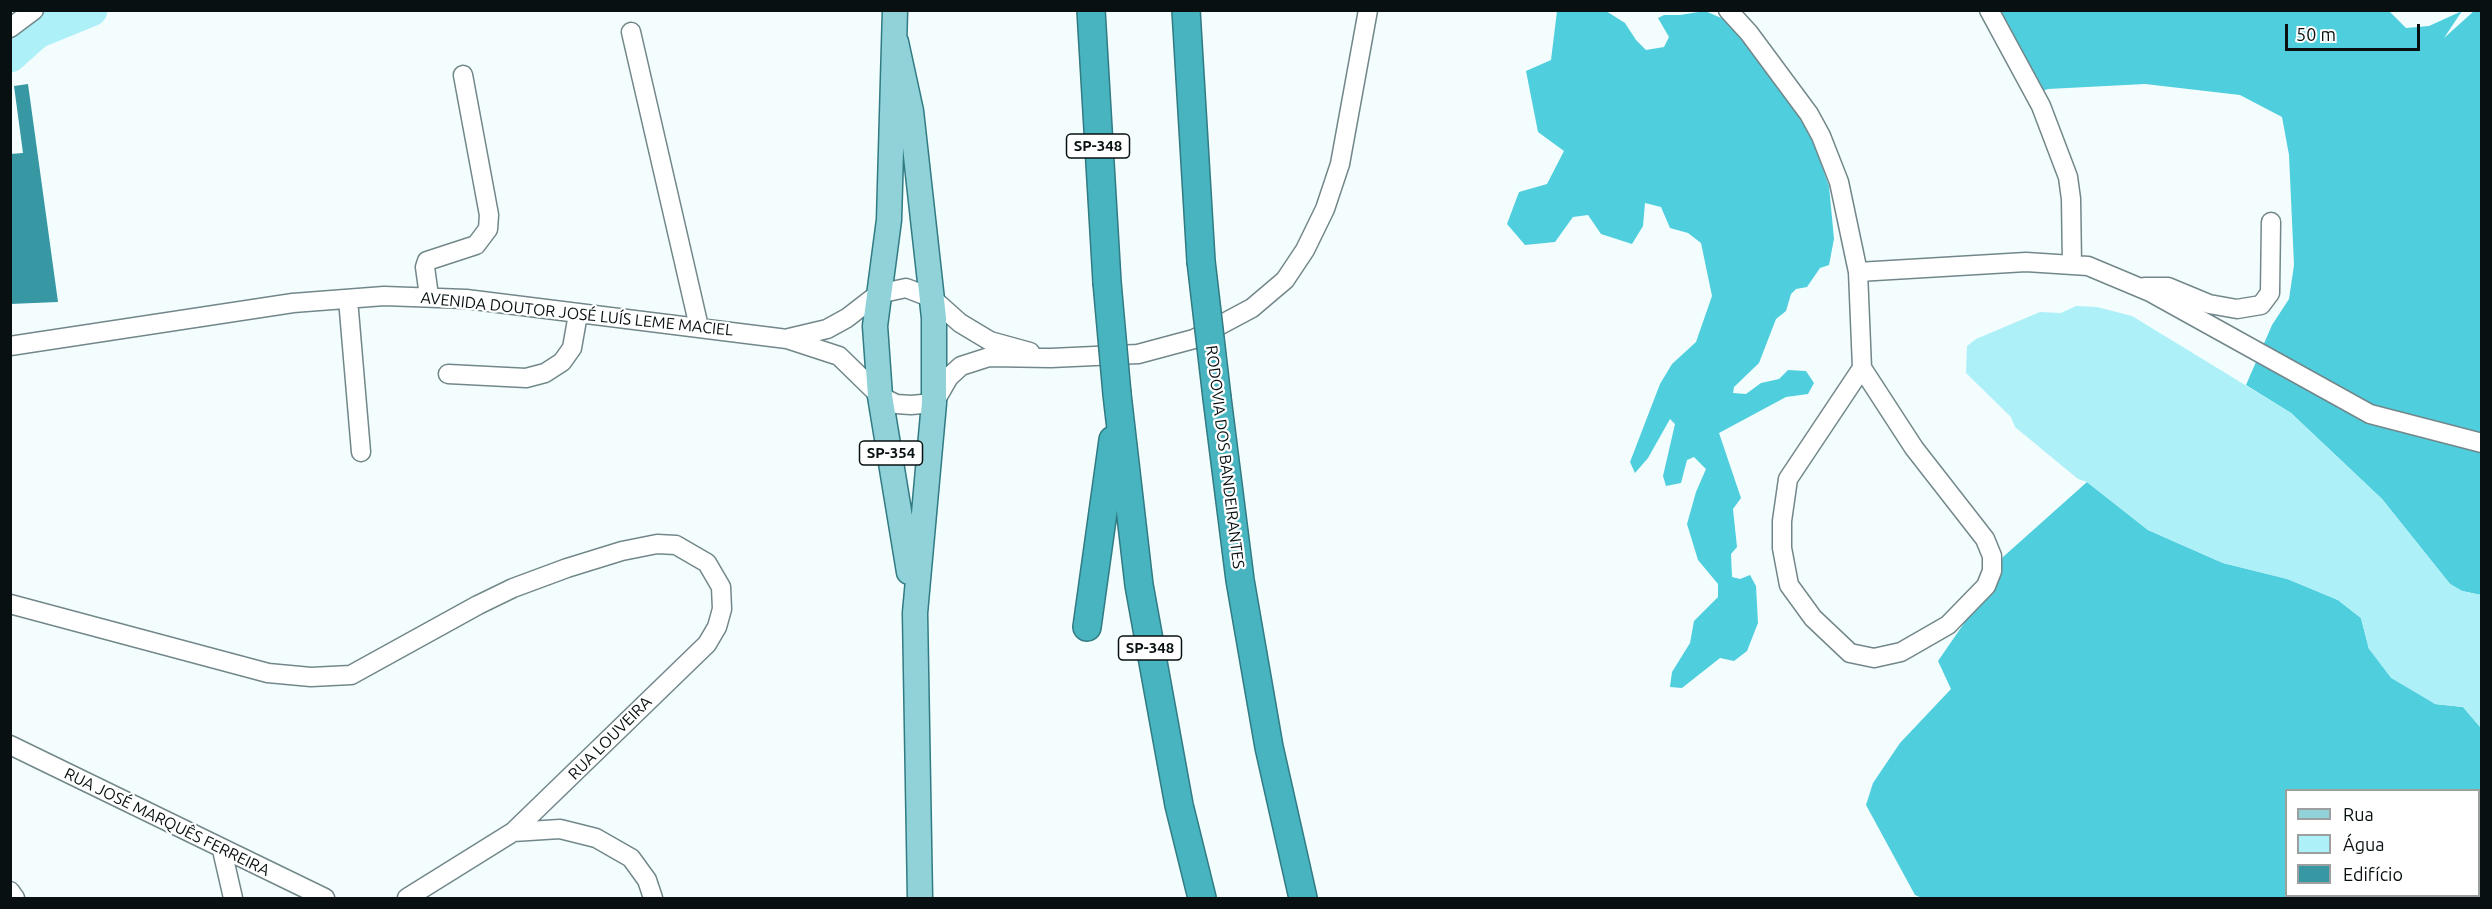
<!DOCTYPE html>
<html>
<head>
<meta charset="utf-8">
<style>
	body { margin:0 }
	#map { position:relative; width:2492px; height:909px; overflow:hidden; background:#f3fdfe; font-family:Ubuntu,sans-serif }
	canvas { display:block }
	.frame { position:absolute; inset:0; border:12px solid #081011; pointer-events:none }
	.legend { position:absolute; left:2285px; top:789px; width:195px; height:108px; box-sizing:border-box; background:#fff; border:2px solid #9c9fa0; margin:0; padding:8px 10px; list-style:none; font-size:18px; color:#081011 }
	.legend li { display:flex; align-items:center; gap:12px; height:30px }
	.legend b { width:30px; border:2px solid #9c9fa0 }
	.scale { position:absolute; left:2285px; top:24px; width:135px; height:27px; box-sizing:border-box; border:3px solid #081011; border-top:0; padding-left:8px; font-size:18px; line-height:21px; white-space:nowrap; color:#081011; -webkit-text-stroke:4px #fff; paint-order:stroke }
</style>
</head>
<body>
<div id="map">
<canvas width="2492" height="909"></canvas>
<div class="frame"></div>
<ul class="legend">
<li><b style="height:8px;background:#91d2d9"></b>Rua</li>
<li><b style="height:16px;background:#adf0f8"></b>Água</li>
<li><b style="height:16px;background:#3797a2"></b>Edifício</li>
</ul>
<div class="scale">50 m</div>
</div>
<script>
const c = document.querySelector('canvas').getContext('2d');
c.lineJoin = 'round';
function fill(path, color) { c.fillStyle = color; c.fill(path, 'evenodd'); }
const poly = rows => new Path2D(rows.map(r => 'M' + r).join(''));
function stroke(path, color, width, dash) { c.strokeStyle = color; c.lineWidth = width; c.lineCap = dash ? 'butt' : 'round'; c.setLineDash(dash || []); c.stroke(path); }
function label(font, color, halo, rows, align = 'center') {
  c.font = font + ' Ubuntu,sans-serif'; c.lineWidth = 4.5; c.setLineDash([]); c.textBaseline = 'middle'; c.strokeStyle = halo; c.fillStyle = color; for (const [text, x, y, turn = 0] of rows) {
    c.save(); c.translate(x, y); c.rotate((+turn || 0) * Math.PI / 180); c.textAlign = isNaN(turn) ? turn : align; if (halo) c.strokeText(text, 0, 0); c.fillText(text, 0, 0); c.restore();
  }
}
const forest = poly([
	[2388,10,2406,28,2429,26,2462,11,2444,38,2474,11,2481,11,2481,595,2462,591,2450,584,2382,499,2291,413,2246,385,2272,325,2289,299,2294,265,2289,155,2282,117,2240,95,2145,84,2048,89,2036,93,1991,11],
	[1557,11,1606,11,1625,23,1636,40,1646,50,1664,47,1669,37,1658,18,1664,15,1680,15,1705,11,1726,20,1789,100,1813,141,1829,186,1834,239,1829,265,1820,268,1807,287,1796,289,1791,294,1786,311,1776,319,1759,363,1734,387,1733,393,1746,394,1761,383,1779,379,1788,370,1806,371,1814,383,1808,394,1786,397,1719,433,1741,498,1733,509,1737,547,1731,554,1732,577,1740,579,1750,575,1756,586,1758,623,1747,651,1734,661,1720,658,1682,688,1670,687,1672,672,1690,643,1694,621,1718,597,1718,584,1698,560,1687,524,1696,492,1706,469,1694,457,1687,460,1681,483,1666,486,1663,476,1675,424,1670,419,1648,458,1635,473,1630,462,1660,384,1672,364,1696,342,1712,296,1701,243,1688,233,1670,228,1661,207,1645,203,1643,226,1632,244,1601,234,1588,215,1573,217,1555,242,1525,245,1507,224,1519,192,1547,184,1564,151,1538,132,1526,71,1551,60],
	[2087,482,2148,530,2223,563,2288,579,2338,600,2361,618,2369,649,2435,704,2463,707,2481,728,2481,898,1922,898,1915,895,1866,805,1873,783,1900,743,1951,689,1938,661,1996,577,2003,557],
	[2286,790,2478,790,2478,896,2286,896]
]);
const water = poly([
	[2076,306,2097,307,2132,316,2291,413,2382,499,2450,584,2462,591,2481,595,2481,728,2463,707,2435,704,2391,678,2369,649,2361,618,2338,600,2287,579,2223,563,2148,530,2087,482,2078,479,2015,427,2011,417,1966,373,1967,346,1976,339,2040,312,2061,313]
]);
const river = poly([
	[10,56,37,32,91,10]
]);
const building = poly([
	[28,84,58,302,10,304,10,154,23,153,14,86]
]);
const minor = poly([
	[1728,10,1749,33,1809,114,1821,136,1839,182,1858,272,1862,368,1788,479,1782,521,1782,548,1789,585,1813,618,1850,653,1874,658,1901,652,1948,625,1986,586,1992,571,1992,556,1985,539,1914,448,1862,368],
	[1989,10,2041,106,2068,177,2071,199,2072,265],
	[10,28,34,10],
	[631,32,699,327],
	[1858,272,2026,262,2088,266,2150,292,2370,414,2482,443],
	[2144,287,2168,287,2209,304,2237,309,2261,305,2270,293,2271,222],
	[429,296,425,267,427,261,476,245,488,229,489,215,463,75],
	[348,299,361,452],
	[789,338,827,329,847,318,878,294,906,288,932,298,960,323,990,341,1030,352],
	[10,346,293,303,384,296,466,299,787,339,839,356,880,396,896,404,911,405,934,403,949,377,961,366,989,357,1051,358,1138,354,1194,339,1252,308,1285,280,1305,250,1325,209,1340,164,1368,10],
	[448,374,526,378,545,373,562,362,572,348,578,314],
	[10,604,268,673,311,677,351,675,478,605,513,588,567,568,622,551,657,544,676,545,707,563,721,587,722,609,717,627,707,644,513,832,407,898],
	[10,745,325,898],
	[513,832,560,829,596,838,631,858,647,880,653,898],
	[222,850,233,898],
	[10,891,15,898]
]);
const major = poly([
	[895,10,889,220,875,326,880,396,909,572],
	[896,42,911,111,934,318,934,403,915,613,920,898]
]);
const highway = poly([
	[1091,10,1107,282],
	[1186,10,1201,261],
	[1117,394,1139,585,1179,805,1202,898],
	[1217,398,1240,580,1269,747,1303,898],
	[1087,627,1113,440]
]);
const highwayBridge = poly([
	[1201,261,1217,398],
	[1107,282,1117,394]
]);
const shields = [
	[1098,146,63],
	[891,453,63],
	[1150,648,63]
];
const shieldNames = [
	["SP-348",1098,146],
	["SP-354",891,453],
	["SP-348",1150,648]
];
const streetNames = [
	["AVENIDA DOUTOR JOSÉ LUÍS LEME MACIEL",577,314,6],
	["RODOVIA DOS BANDEIRANTES",1225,457,83],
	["RUA LOUVEIRA",610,738,-45],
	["RUA JOSÉ MARQUÊS FERREIRA",167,822,26]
];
fill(forest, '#4fcedd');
fill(water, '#adf0f8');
stroke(river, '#adf0f8', 33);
fill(building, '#3797a2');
stroke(minor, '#72878a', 21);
stroke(major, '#317b83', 27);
stroke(highway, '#317b83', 30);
stroke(minor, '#fff', 18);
stroke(major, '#91d2d9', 24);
stroke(highway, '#47b4c0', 27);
stroke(highwayBridge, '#317b83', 30, []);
stroke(highwayBridge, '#47b4c0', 27);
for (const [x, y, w] of shields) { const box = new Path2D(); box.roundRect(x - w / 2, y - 12, w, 24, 4.5); c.fillStyle = '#fff'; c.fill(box); stroke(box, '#081011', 1.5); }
label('bold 15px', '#081011', null, shieldNames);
label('16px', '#081011', '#fff', streetNames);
</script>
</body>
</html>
